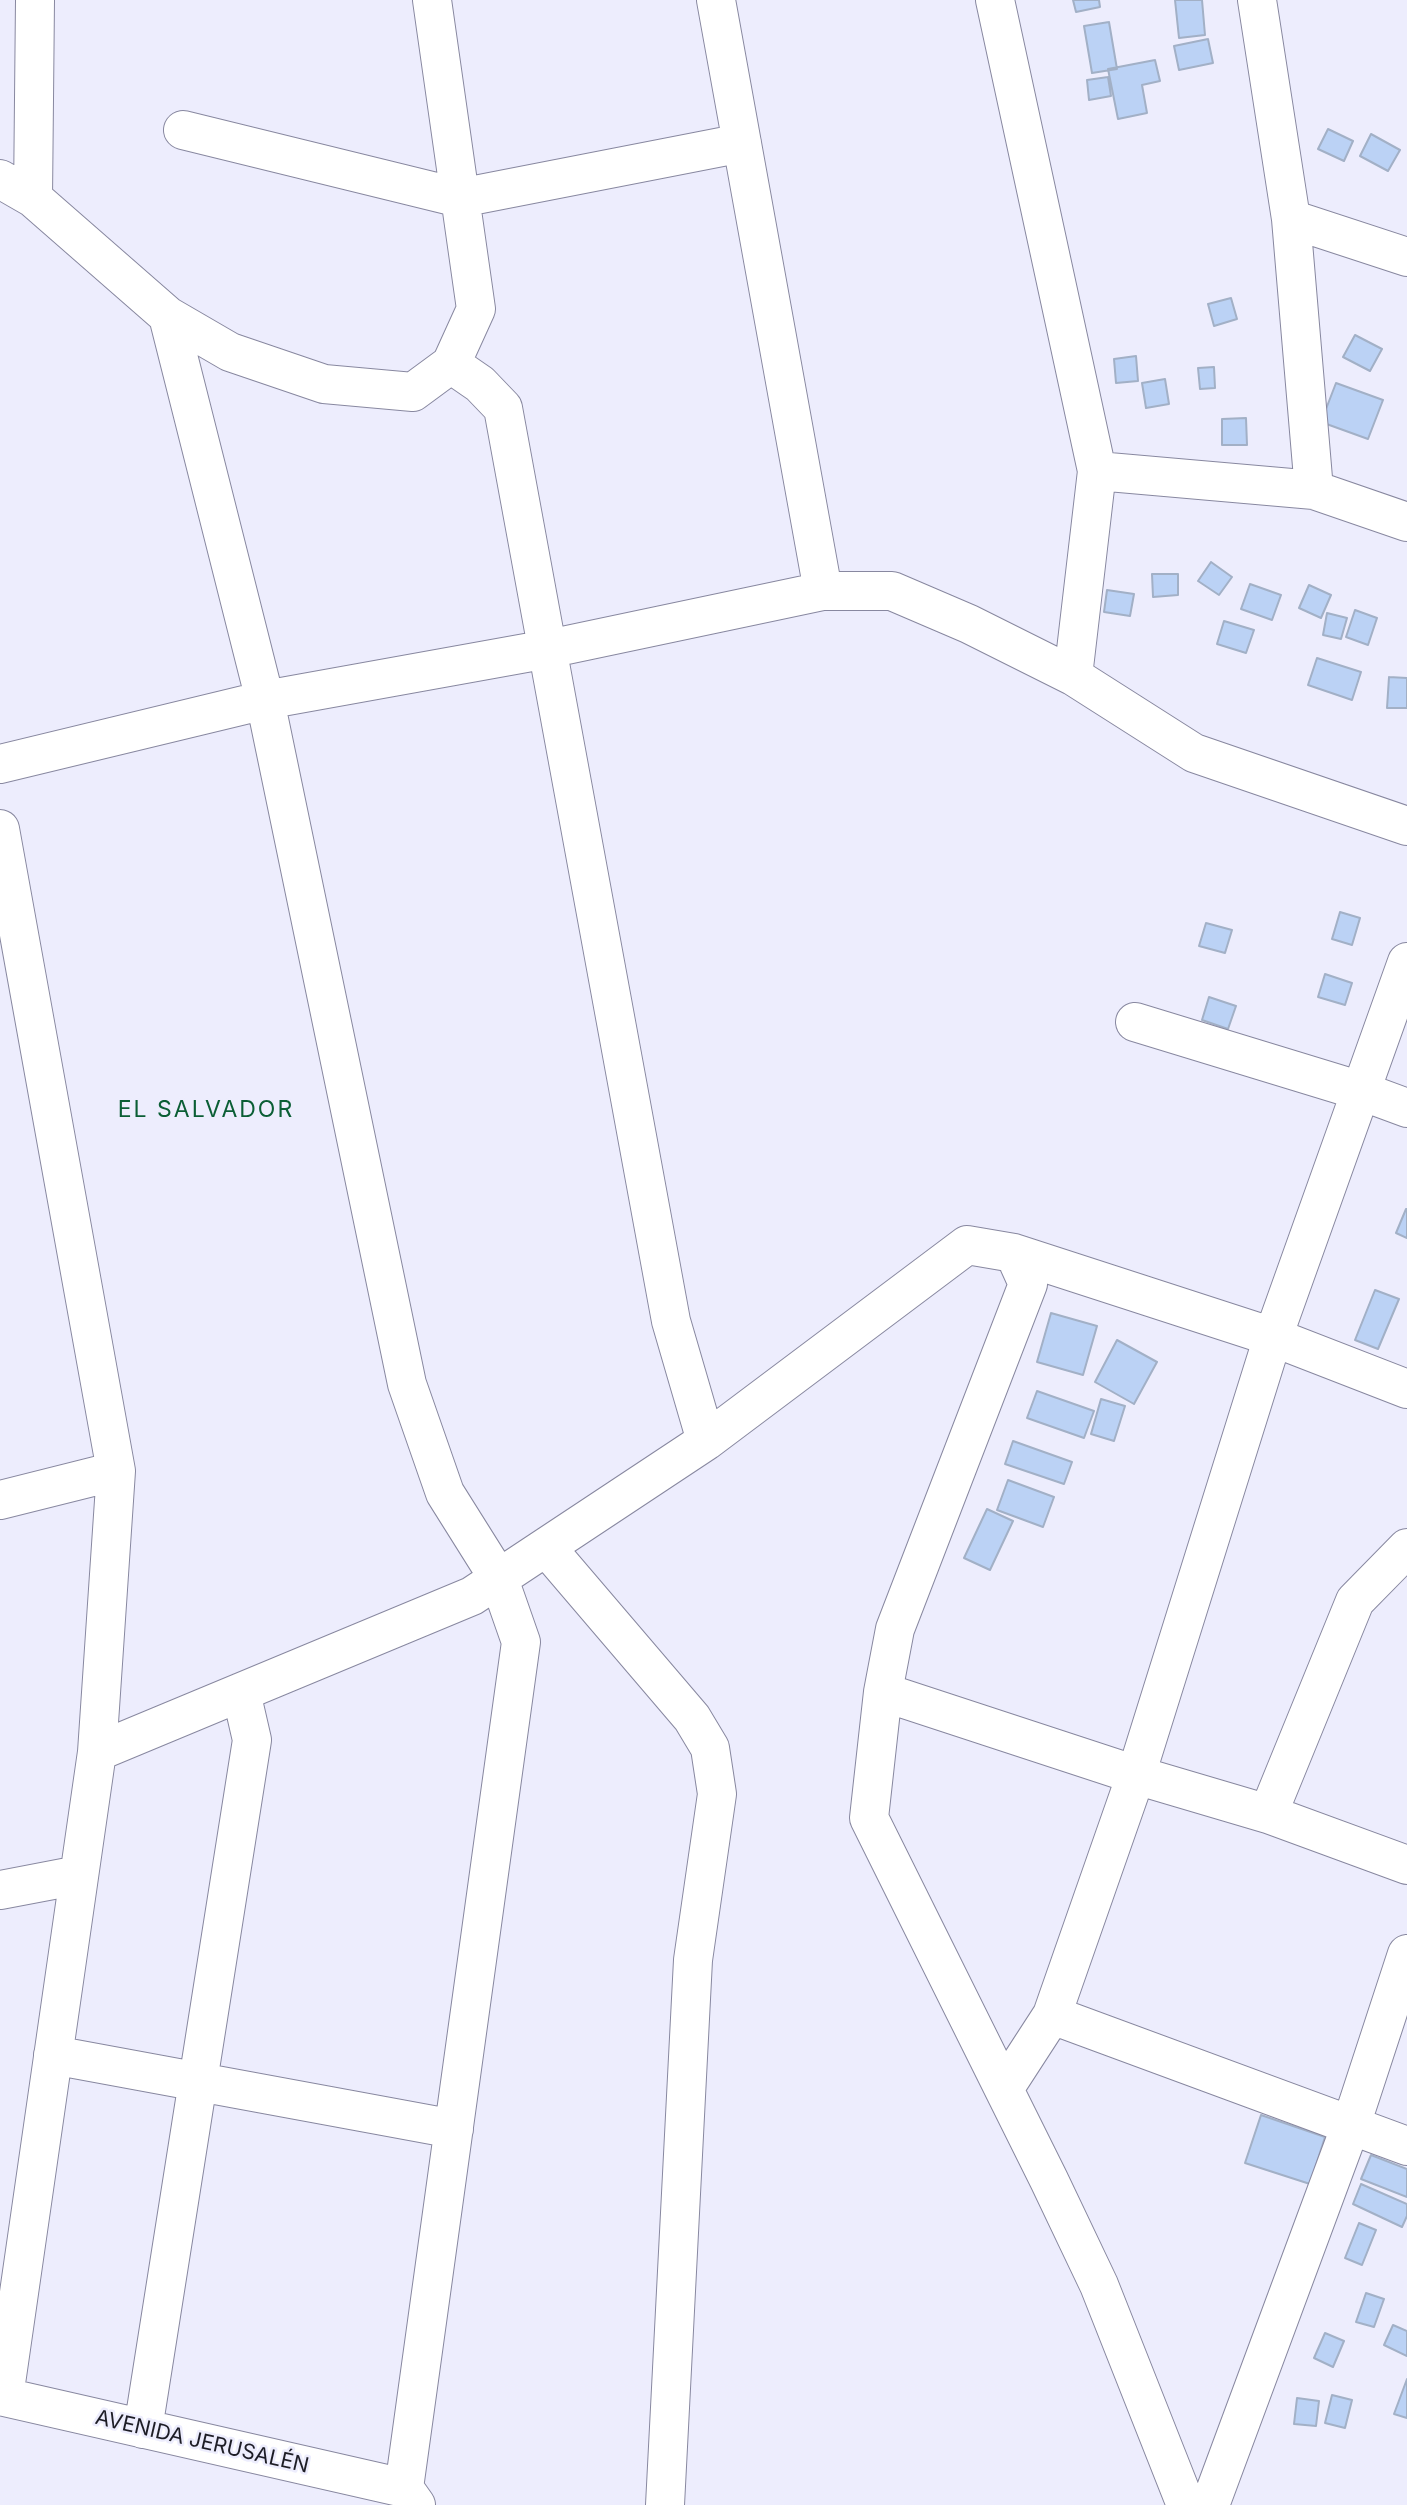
<!DOCTYPE html>
<html>
<head>
<meta charset="utf-8">
<style>
	body { margin:0 }
	canvas { display:block; background:#ededfd }
</style>
</head>
<body>
<canvas width="1407" height="2505"></canvas>
<script>
const c = document.querySelector('canvas').getContext('2d');
c.lineJoin = 'round';
function fill(path, color) { c.fillStyle = color; c.fill(path, 'evenodd'); }
const poly = rows => new Path2D(rows.map(r => 'M' + r).join(''));
function stroke(path, color, width, dash) { c.strokeStyle = color; c.lineWidth = width; c.lineCap = dash ? 'butt' : 'round'; c.setLineDash(dash || []); c.stroke(path); }
function label(font, color, halo, rows, align = 'center') {
  c.font = font + ' Inter,sans-serif'; c.lineWidth = 5; c.setLineDash([]); c.textBaseline = 'middle'; c.strokeStyle = halo; c.fillStyle = color; for (const [text, x, y, turn = 0] of rows) {
    c.save(); c.translate(x, y); c.rotate((+turn || 0) * Math.PI / 180); c.textAlign = isNaN(turn) ? turn : align; if (halo) c.strokeText(text, 0, 0); c.fillText(text, 0, 0); c.restore();
  }
}
const building = poly([
	[1073,0,1099,0,1100,7,1076,12,1073,0],
	[1175,0,1202,0,1205,35,1179,38,1175,0],
	[1109,22,1117,69,1092,73,1084,26,1109,22],
	[1208,39,1213,63,1179,70,1174,46,1208,39],
	[1155,60,1160,81,1142,85,1147,113,1118,119,1108,69,1155,60],
	[1108,77,1111,96,1089,100,1087,80,1108,77],
	[1328,129,1353,141,1344,161,1318,149,1328,129],
	[1371,134,1400,150,1388,171,1360,156,1371,134],
	[1231,298,1237,319,1214,326,1208,304,1231,298],
	[1355,335,1382,349,1370,371,1343,357,1355,335],
	[1136,356,1138,381,1116,383,1114,359,1136,356],
	[1214,367,1215,388,1200,389,1198,368,1214,367],
	[1165,379,1169,404,1146,408,1142,383,1165,379],
	[1336,383,1383,400,1368,439,1321,422,1336,383],
	[1246,418,1247,445,1222,445,1222,419,1246,418],
	[1211,562,1232,577,1219,595,1198,581,1211,562],
	[1152,574,1178,574,1178,595,1153,597,1152,574],
	[1250,584,1281,595,1272,620,1241,609,1250,584],
	[1309,585,1331,595,1321,618,1299,608,1309,585],
	[1107,590,1134,594,1130,616,1104,612,1107,590],
	[1355,610,1377,618,1368,645,1346,637,1355,610],
	[1327,613,1347,618,1341,639,1323,635,1327,613],
	[1224,621,1254,630,1246,653,1217,644,1224,621],
	[1317,658,1361,672,1352,700,1308,685,1317,658],
	[1389,677,1407,678,1407,708,1387,708,1389,677],
	[1340,912,1360,918,1352,945,1332,939,1340,912],
	[1206,923,1232,930,1225,953,1199,946,1206,923],
	[1325,974,1352,983,1345,1005,1318,997,1325,974],
	[1209,997,1236,1006,1228,1029,1202,1020,1209,997],
	[1406,1209,1407,1209,1407,1238,1396,1233,1406,1209],
	[1375,1290,1399,1299,1378,1349,1355,1340,1375,1290],
	[1051,1313,1097,1326,1083,1375,1037,1362,1051,1313],
	[1117,1340,1157,1362,1134,1404,1095,1382,1117,1340],
	[1037,1391,1094,1411,1084,1438,1027,1418,1037,1391],
	[1101,1399,1125,1406,1114,1441,1091,1434,1101,1399],
	[1013,1441,1072,1462,1064,1484,1005,1464,1013,1441],
	[1008,1480,1054,1497,1043,1527,997,1510,1008,1480],
	[987,1509,1013,1521,990,1570,964,1558,987,1509],
	[1261,2115,1325,2137,1310,2184,1245,2163,1261,2115],
	[1371,2155,1407,2169,1407,2197,1361,2179,1371,2155],
	[1361,2184,1407,2204,1407,2216,1402,2227,1353,2204,1361,2184],
	[1359,2223,1376,2230,1362,2265,1345,2258,1359,2223],
	[1366,2293,1384,2299,1374,2327,1356,2322,1366,2293],
	[1393,2325,1407,2331,1407,2356,1384,2345,1393,2325],
	[1325,2333,1344,2341,1333,2367,1314,2358,1325,2333],
	[1407,2379,1407,2418,1394,2414,1407,2379],
	[1332,2395,1352,2400,1345,2428,1325,2423,1332,2395],
	[1297,2398,1319,2401,1316,2426,1294,2424,1297,2398]
]);
const minor = poly([
	[716,0,823,591],
	[995,0,1097,471,1073,676],
	[1257,0,1291,219,1314,490],
	[183,130,460,198,742,143],
	[0,179,33,198,168,316,230,352,324,384,413,392,451,364,476,309,432,0],
	[33,198,35,0],
	[1291,219,1407,257],
	[168,316,265,700,407,1384,445,1493,499,1579,521,1642,404,2488,416,2505],
	[451,364,480,384,503,408,671,1321,706,1441],
	[1097,471,1314,490,1407,522],
	[0,764,265,700,548,649,823,591,892,591,969,624,1073,676,1194,753,1407,826],
	[0,829,116,1471,97,1752,4,2397],
	[1135,1022,1361,1091,1407,1108],
	[1014,1253,1028,1284,895,1629,883,1692,869,1818,1049,2180,1099,2285,1186,2505],
	[0,1500,116,1471],
	[546,1547,692,1718,710,1748,717,1794,693,1960,665,2505],
	[883,1692,1136,1775,1268,1814,1407,1865],
	[97,1752,472,1596,706,1441,967,1245,1014,1253,1273,1337,1407,1389],
	[1268,1814,1355,1601,1407,1548],
	[0,1890,79,1875],
	[1052,2015,1407,2146],
	[53,2055,454,2129],
	[1004,2089,1052,2015,1136,1775,1273,1337,1407,962],
	[0,2396,404,2488],
	[143,2429,252,1740,241,1692],
	[1210,2505,1351,2125,1407,1954]
]);
const streetNames = [
	["AVENIDA JERUSALÉN",202,2442,13]
];
const neighbourhoodNames = [
	["EL SALVADOR",206,1110]
];
fill(building, '#bbd2f5');
stroke(building, '#a2b0c6', 2);
stroke(minor, '#8888a0', 40);
stroke(minor, '#fff', 38);
label('21px', '#1d1d26', '#ededfd', streetNames);
c.letterSpacing = '2px';
label('23px', '#0b5e35', '#ededfd', neighbourhoodNames);
c.letterSpacing = '0px';
</script>
</body>
</html>
